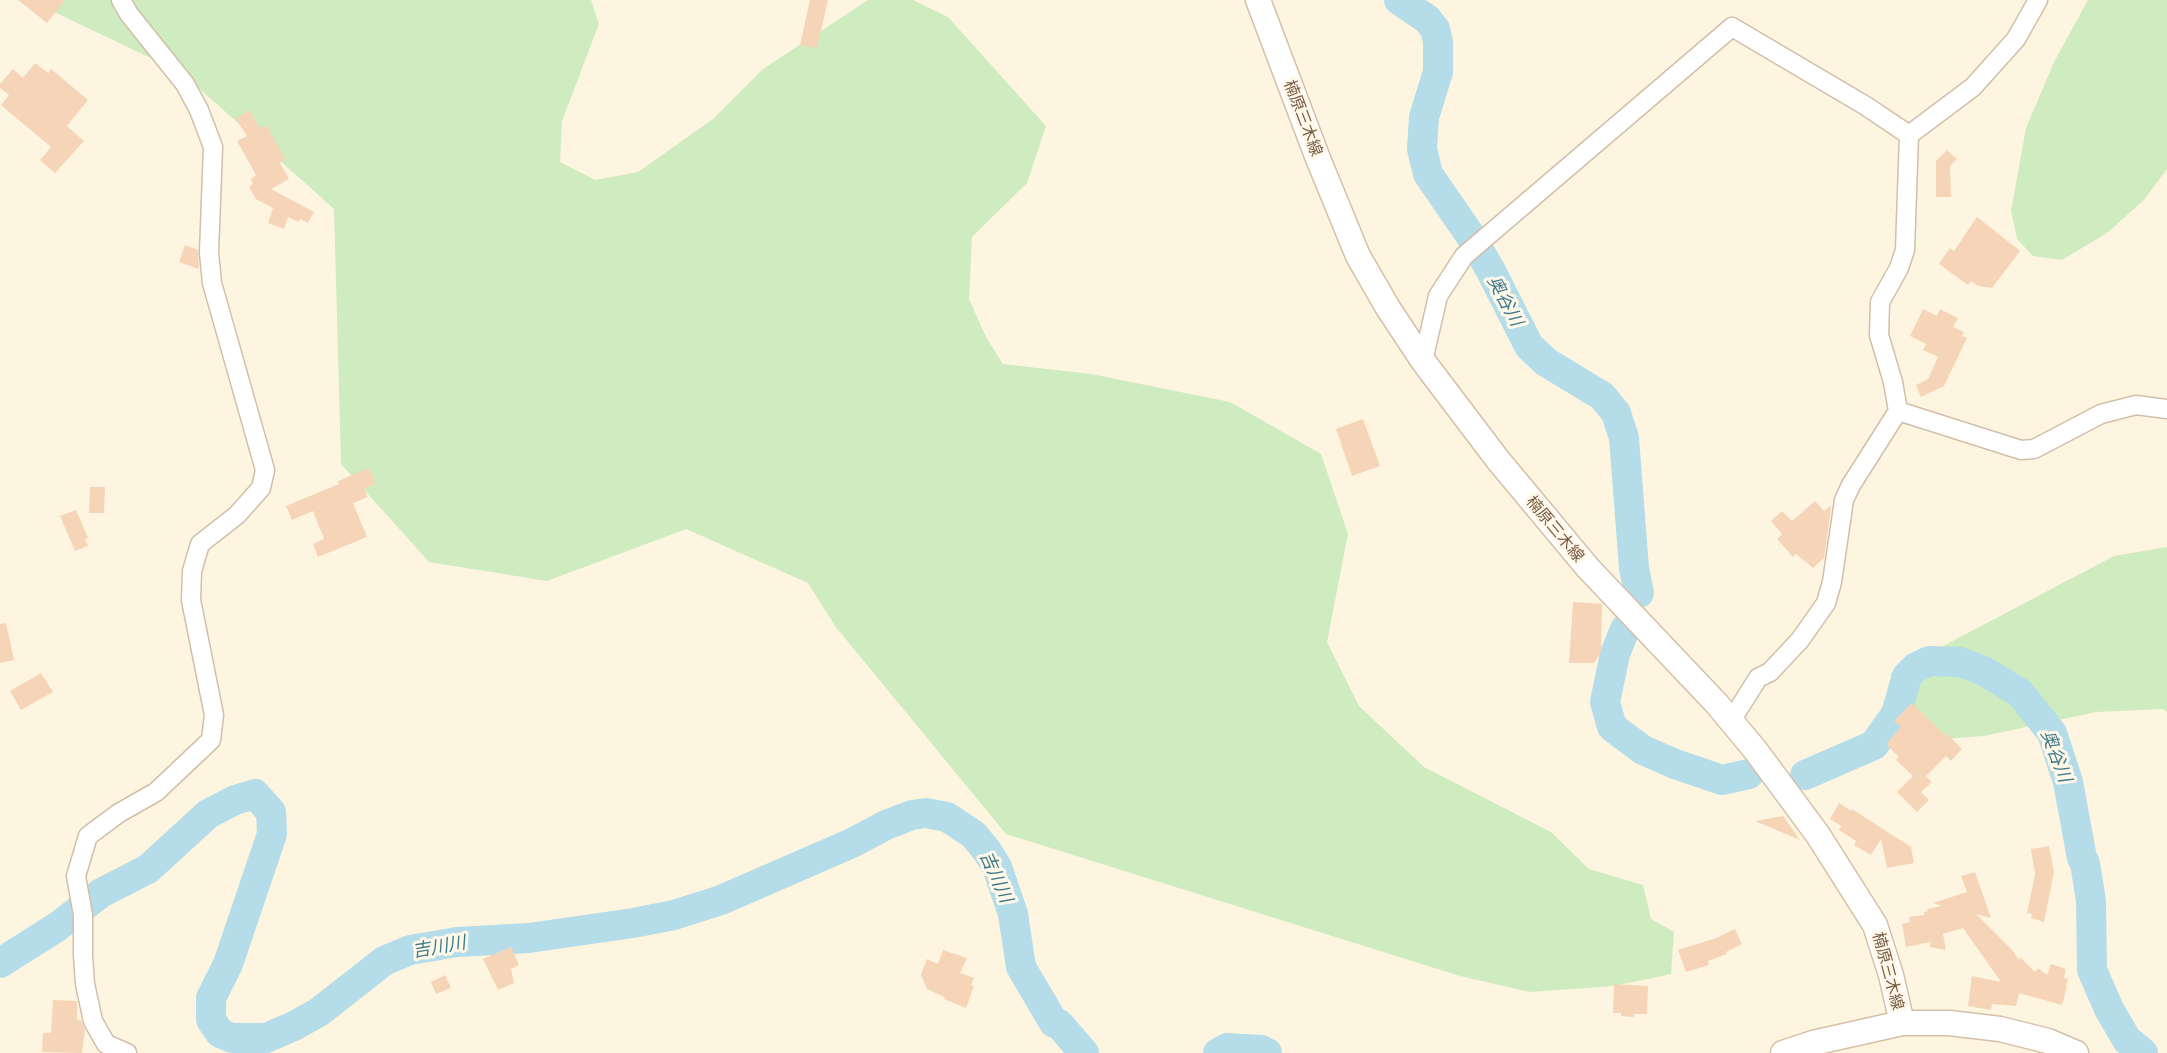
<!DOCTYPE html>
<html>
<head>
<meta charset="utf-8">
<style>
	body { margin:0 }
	canvas { display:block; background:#fef5e1 }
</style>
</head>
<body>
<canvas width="2167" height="1053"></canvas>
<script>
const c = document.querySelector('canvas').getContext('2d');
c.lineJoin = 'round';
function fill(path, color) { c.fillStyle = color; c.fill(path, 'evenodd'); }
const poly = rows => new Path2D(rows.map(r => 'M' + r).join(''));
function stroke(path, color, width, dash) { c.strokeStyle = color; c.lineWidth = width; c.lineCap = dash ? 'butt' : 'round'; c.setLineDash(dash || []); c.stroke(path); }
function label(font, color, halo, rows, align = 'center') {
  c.font = font + ' "Golos Text","Noto Sans JP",sans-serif'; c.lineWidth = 6; c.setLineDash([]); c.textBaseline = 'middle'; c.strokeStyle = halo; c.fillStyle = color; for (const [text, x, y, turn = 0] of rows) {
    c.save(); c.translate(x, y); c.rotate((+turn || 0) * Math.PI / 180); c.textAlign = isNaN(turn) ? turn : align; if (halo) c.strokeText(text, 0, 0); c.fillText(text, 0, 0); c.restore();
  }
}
const green = poly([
	[29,0,591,0,599,24,562,121,560,162,595,180,638,172,713,119,763,69,868,0,913,0,948,17,1046,126,1027,183,972,237,969,299,986,337,1003,364,1091,374,1230,402,1321,454,1348,534,1327,642,1359,706,1424,767,1551,832,1589,869,1643,885,1651,919,1674,932,1671,974,1614,986,1530,992,1460,976,1006,834,835,626,808,583,686,529,547,581,429,562,341,464,334,209,182,73],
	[2088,0,2167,0,2167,169,2144,200,2107,233,2062,260,2033,256,2017,239,2011,211,2026,128,2054,62],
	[2167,547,2167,712,2163,709,2096,712,1984,736,1928,740,1890,674,2114,556]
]);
const river = poly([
	[1399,0,1427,19,1435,29,1438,42,1438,72,1424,117,1422,149,1428,174,1470,235,1491,271,1529,346,1546,362,1602,396,1616,413,1624,438,1634,568,1639,593],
	[1625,629,1615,654,1605,702,1612,727,1643,750,1675,764,1722,780,1749,774],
	[1805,775,1874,745,1896,714,1907,676,1915,668,1929,661,1960,662,1984,671,2020,693,2052,733,2068,782,2082,858,2085,863,2091,901,2092,970,2109,1009,2127,1040,2143,1053],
	[0,963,57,927,101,893,148,869,208,814,235,800,255,794,271,812,272,834,228,964,211,998,211,1020,220,1033,232,1038,266,1038,294,1026,319,1012,384,961,410,950,457,942,529,938,633,923,674,915,721,900,852,843,886,825,912,815,926,813,947,817,974,835,987,851,997,867,1013,914,1021,967,1054,1023,1059,1024,1084,1053],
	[1218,1053,1227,1048,1261,1050,1267,1053]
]);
const building = poly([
	[18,0,65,0,47,23],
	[810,0,828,0,817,48,800,45],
	[35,63,48,73,51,69,88,100,67,126,84,141,55,173,40,160,51,147,1,105,9,95,0,88,0,84,13,69,23,78],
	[249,110,260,128,266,125,285,159,280,163,289,179,271,189,314,212,308,223,300,219,299,222,288,217,284,229,268,223,273,208,256,199,249,187,253,184,251,179,256,175,237,141,247,136,236,119],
	[1947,150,1957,159,1950,166,1951,197,1936,197,1936,161],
	[1977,217,2020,251,1992,288,1978,286,1971,281,1968,285,1939,264,1950,248,1954,251],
	[185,245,198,250,199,269,179,262],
	[1923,309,1937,316,1940,309,1958,318,1953,327,1964,332,1962,336,1967,338,1944,386,1921,397,1916,385,1928,379,1938,357,1923,350,1926,344,1910,336],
	[1363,419,1380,466,1352,476,1336,429],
	[369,468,375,484,364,489,368,497,353,503,367,537,318,557,313,544,324,539,313,511,292,520,286,506,339,484,338,481],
	[90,487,105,487,104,513,89,513],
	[1815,501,1824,511,1830,506,1831,508,1824,558,1813,568,1796,554,1793,557,1777,539,1782,534,1771,521,1782,511,1792,521],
	[76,510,88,538,85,539,88,546,75,551,60,516],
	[1573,602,1602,604,1601,652,1594,663,1569,663],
	[6,623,14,660,0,663,0,624],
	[41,673,53,692,21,710,10,691],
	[1912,703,1945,735,1946,733,1962,749,1951,761,1946,756,1926,776,1932,782,1921,792,1929,800,1917,812,1897,792,1913,776,1896,760,1899,757,1886,744,1901,727,1894,721],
	[1839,803,1851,811,1852,809,1911,847,1914,863,1887,868,1881,839,1871,855,1854,845,1856,841,1839,830,1841,826,1830,819],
	[1783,816,1800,840,1755,821],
	[2049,846,2054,872,2044,922,2031,918,2032,914,2027,913,2035,874,2031,849],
	[1975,872,1991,918,1976,914,2012,950,2019,960,2020,957,2035,972,2038,968,2047,975,2051,964,2066,969,2064,978,2068,979,2066,986,2067,986,2062,1005,2019,993,2016,1006,1992,1004,1991,1010,1968,1006,1972,976,2001,982,1963,928,1943,934,1946,950,1930,947,1930,942,1906,947,1902,924,1910,922,1909,917,1924,915,1924,912,1928,911,1927,909,1941,906,1933,903,1967,892,1961,876],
	[1735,929,1742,944,1726,952,1727,954,1708,961,1709,965,1686,972,1678,950,1716,938],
	[511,947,519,965,511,969,514,983,498,990,483,959],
	[943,950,967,958,960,973,974,978,971,985,974,986,966,1008,944,999,944,997,927,989,921,975,927,959,938,964],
	[445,975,451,988,436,994,431,982],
	[1614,984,1648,986,1647,1014,1634,1014,1634,1017,1621,1016,1621,1013,1613,1013],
	[53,1000,77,1001,77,1020,81,1020,85,1030,82,1053,42,1052,43,1033,51,1033]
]);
const minor = poly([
	[121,0,129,14,185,84,199,110,213,147,209,253,212,283,265,470,261,488,237,515,200,544,192,571,191,600,214,715,211,740,156,792,119,813,88,836,76,876,83,915,83,955,85,984,93,1021,106,1044,127,1053],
	[1909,135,1973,87,2016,39,2038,0],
	[1423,361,1438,296,1464,256,1732,27,1866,106,1909,135],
	[1898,411,2021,450,2034,449,2101,414,2136,405,2167,409],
	[1731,721,1758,678,1770,672,1800,640,1826,603,1832,582,1844,500,1851,485,1898,411,1893,382,1879,335,1880,302,1899,268,1905,250,1909,135]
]);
const secondary = poly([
	[1258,0,1317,156,1358,256,1388,308,1423,361,1498,460,1588,568,1717,704,1756,751,1818,835,1875,925,1891,975,1902,1023],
	[1783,1053,1813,1043,1902,1023,1949,1023,2000,1029,2048,1041,2076,1053]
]);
const streetNames = [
	["楠原三木線",1303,118,69],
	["楠原三木線",1555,529,50],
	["楠原三木線",1888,971,75]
];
const waterNames = [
	["奥谷川",1505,301,62],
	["奥谷川",2056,756,69],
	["吉川川",996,877,66],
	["吉川川",439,947,-10]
];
fill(green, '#ceecbf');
stroke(river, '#b4dde9', 30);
fill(building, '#f5d4b7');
stroke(minor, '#d2bfaa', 21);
stroke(secondary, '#d5bfa7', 27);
stroke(minor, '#fff', 18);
stroke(secondary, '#fff', 24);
label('16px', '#775b46', '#fff8e9', streetNames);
label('italic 18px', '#3e7a8c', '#fff8e9', waterNames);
</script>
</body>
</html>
